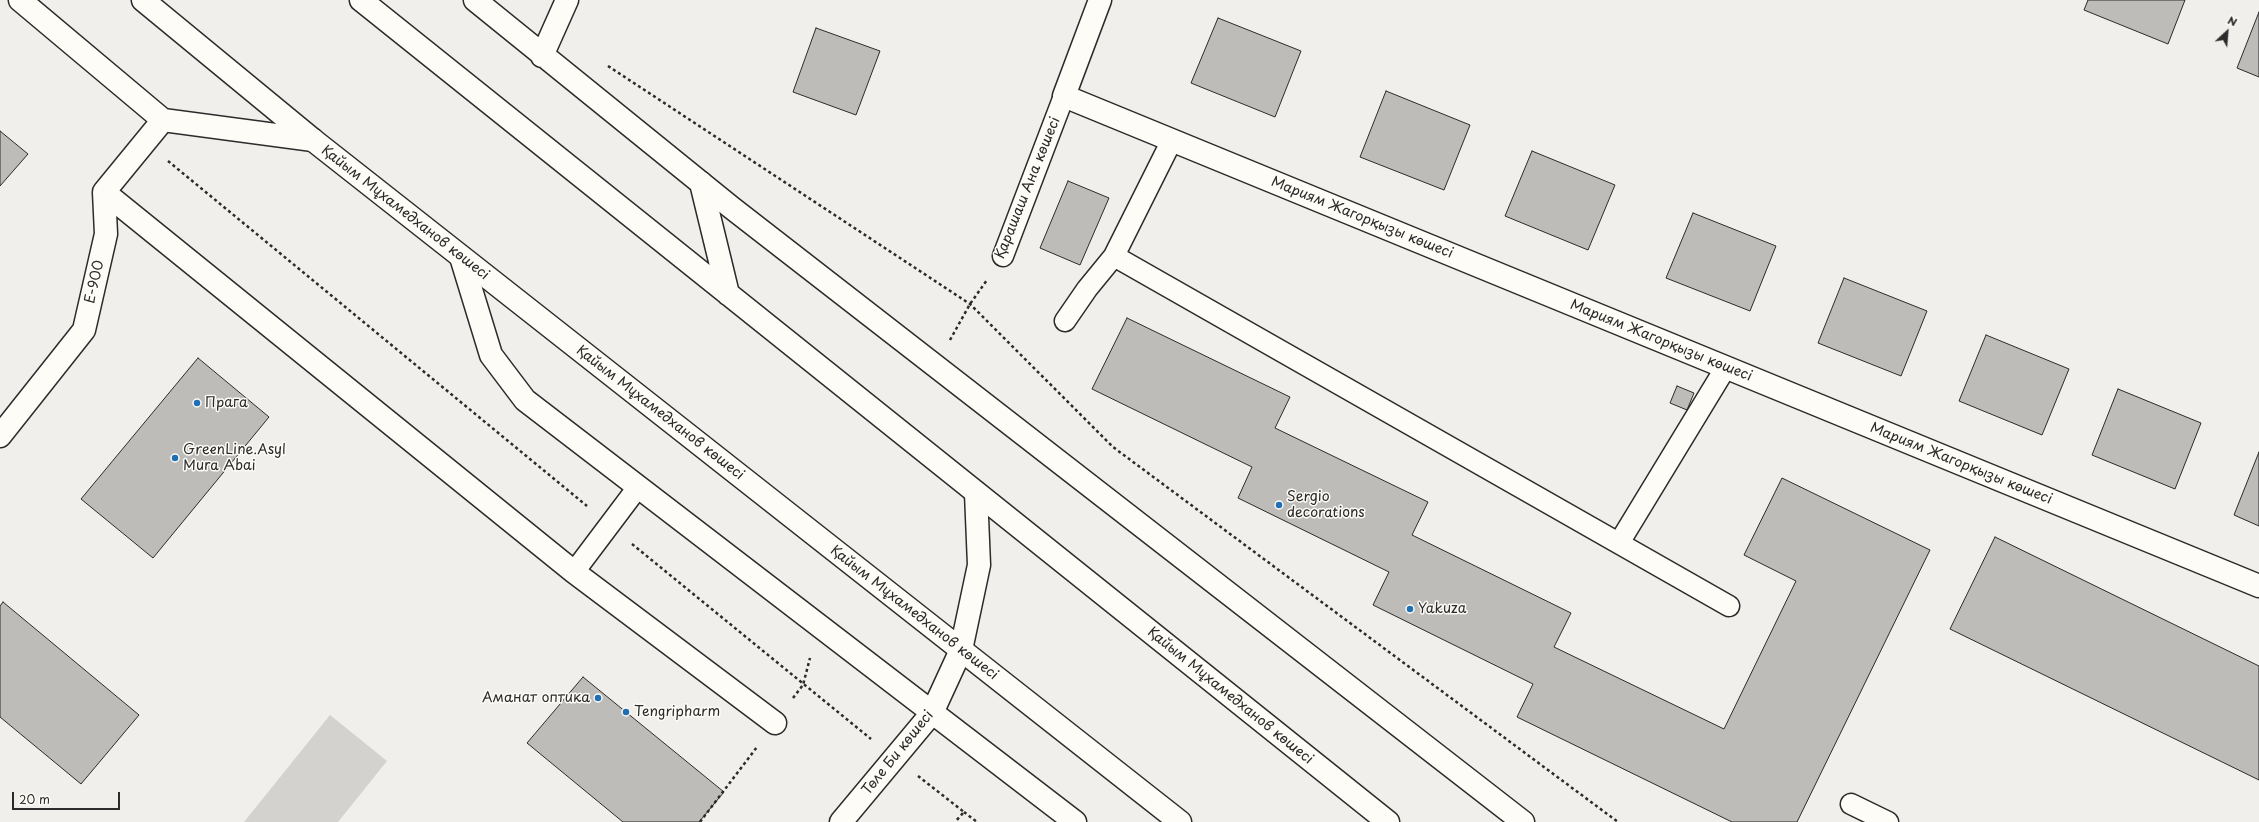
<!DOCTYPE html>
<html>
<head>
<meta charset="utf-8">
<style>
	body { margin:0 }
	#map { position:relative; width:2259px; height:822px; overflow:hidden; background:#f0efeb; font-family:"Playpen Sans",sans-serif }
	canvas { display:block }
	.north { position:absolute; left:2207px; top:12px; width:40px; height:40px; -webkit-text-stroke:3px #fdfcf7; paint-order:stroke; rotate:26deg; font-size:11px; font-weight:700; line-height:16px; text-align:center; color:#2b2b2b }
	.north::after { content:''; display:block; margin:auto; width:14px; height:18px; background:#2b2b2b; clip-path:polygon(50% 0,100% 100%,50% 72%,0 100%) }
	.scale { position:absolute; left:12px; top:792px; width:108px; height:18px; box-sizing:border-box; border:2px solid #2b2b2b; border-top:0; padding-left:5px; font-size:12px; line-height:14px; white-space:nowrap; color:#2b2b2b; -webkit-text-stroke:3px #fdfcf7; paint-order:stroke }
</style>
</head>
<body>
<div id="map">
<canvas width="2259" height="822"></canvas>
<div class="north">N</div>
<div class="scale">20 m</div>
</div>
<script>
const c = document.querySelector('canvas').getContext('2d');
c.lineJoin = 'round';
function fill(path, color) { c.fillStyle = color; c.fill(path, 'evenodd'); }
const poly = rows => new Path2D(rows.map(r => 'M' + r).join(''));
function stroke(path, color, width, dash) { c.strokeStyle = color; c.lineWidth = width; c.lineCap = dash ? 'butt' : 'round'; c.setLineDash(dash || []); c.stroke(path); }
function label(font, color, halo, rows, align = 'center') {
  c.font = font + ' "Playpen Sans",sans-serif'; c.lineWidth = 3; c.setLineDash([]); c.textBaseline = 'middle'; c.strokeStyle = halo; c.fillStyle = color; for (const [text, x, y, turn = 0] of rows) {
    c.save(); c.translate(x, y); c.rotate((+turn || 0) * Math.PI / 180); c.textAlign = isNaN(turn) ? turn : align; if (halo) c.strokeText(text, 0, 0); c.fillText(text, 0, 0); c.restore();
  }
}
const green = poly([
	[330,715,387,761,338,822,244,822]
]);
const building = poly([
	[2088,0,2185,0,2168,44,2084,10,2088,0],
	[2259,12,2259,77,2237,68,2259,12],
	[1218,18,1301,51,1275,117,1191,83,1218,18],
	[816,28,880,51,856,115,793,92,816,28],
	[1386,91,1470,125,1444,190,1360,157,1386,91],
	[0,131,28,154,0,186,0,131],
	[1532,151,1615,185,1588,250,1505,216,1532,151],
	[1068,181,1109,198,1080,265,1040,248,1068,181],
	[1693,213,1776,246,1750,311,1666,278,1693,213],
	[1844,278,1927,311,1901,376,1818,343,1844,278],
	[1127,318,1290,397,1275,428,1428,502,1412,535,1571,613,1554,647,1724,729,1796,581,1744,555,1782,478,1930,550,1797,822,1732,822,1517,717,1533,684,1373,605,1389,572,1238,498,1252,467,1092,389,1127,318],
	[1986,335,2069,369,2042,435,1959,401,1986,335],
	[198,358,269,417,153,558,81,499,198,358],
	[1677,386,1694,393,1687,410,1670,403,1677,386],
	[2118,389,2201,423,2175,489,2092,455,2118,389],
	[2259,452,2259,526,2234,515,2259,452],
	[1995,537,2259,666,2259,780,1950,629,1995,537],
	[3,602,139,715,81,784,0,717,0,606,3,602],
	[583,677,724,792,699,822,623,822,527,743,583,677]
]);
const path = poly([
	[608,66,970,304,1113,447,1618,822],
	[168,161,587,506],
	[950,340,970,304,987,280],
	[632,544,871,739],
	[793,698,803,685,810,658],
	[918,776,964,812,955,822],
	[964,812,977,822],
	[700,822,757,747]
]);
const service = poly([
	[1003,256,1064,96],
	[1114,256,1729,606],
	[1065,321,1087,289,1114,256,1172,140],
	[1619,543,1726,367],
	[574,572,638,487],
	[1851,804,1888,822]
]);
const minor = poly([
	[20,0,163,120,313,140],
	[475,0,732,208,1523,822],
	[1100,0,1064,96,2259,586],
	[542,56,567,0],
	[104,192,574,572,775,723],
	[461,257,491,355,525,400,1075,822],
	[0,436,84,330,106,234,104,192,163,120],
	[841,822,932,713,961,650,979,565,976,493]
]);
const secondary = poly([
	[143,0,313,140,1180,822],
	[361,0,1388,822],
	[701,183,728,294]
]);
const markers = [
	[197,403,4,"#1f6fb2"],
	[175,458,4,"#1f6fb2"],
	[1279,505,4,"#1f6fb2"],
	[1410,609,4,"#1f6fb2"],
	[598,698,4,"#1f6fb2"],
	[626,712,4,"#1f6fb2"]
];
const streetNames = [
	["Қарашаш Ана көшесі",1028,188,-68],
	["Қайым Мұхамедханов көшесі",405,213,38],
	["Мариям Жагорқызы көшесі",1362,218,22],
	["E-900",95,282,-77],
	["Мариям Жагорқызы көшесі",1661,341,22],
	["Қайым Мұхамедханов көшесі",660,413,38],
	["Мариям Жагорқызы көшесі",1961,464,22],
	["Қайым Мұхамедханов көшесі",914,613,38],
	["Қайым Мұхамедханов көшесі",1230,696,39],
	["Төле Би көшесі",898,753,-51]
];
const poiNames = [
	["Прага",205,403],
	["GreenLine.Asyl",183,450],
	["Mura Abai",183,466],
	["Sergio",1287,497],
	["decorations",1287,513],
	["Yakuza",1418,609],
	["Аманат оптика",590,698,"right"],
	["Tengripharm",634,712]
];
fill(green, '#d3d2cf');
fill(building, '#bdbcb8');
stroke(building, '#2b2b2b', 1);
stroke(service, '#2b2b2b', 23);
stroke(minor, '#2b2b2b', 25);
stroke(secondary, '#2b2b2b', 25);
stroke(path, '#2b2b2b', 2.5, [3, 3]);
stroke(service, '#fdfcf7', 20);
stroke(minor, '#fdfcf7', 22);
stroke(secondary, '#fdfcf7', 22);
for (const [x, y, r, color] of markers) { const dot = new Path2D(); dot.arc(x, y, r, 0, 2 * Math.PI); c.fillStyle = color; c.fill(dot); stroke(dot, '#fdfcf7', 1.5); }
label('14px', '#2b2b2b', '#fdfcf7', streetNames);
label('14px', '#2b2b2b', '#fdfcf7', poiNames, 'left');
</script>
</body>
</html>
